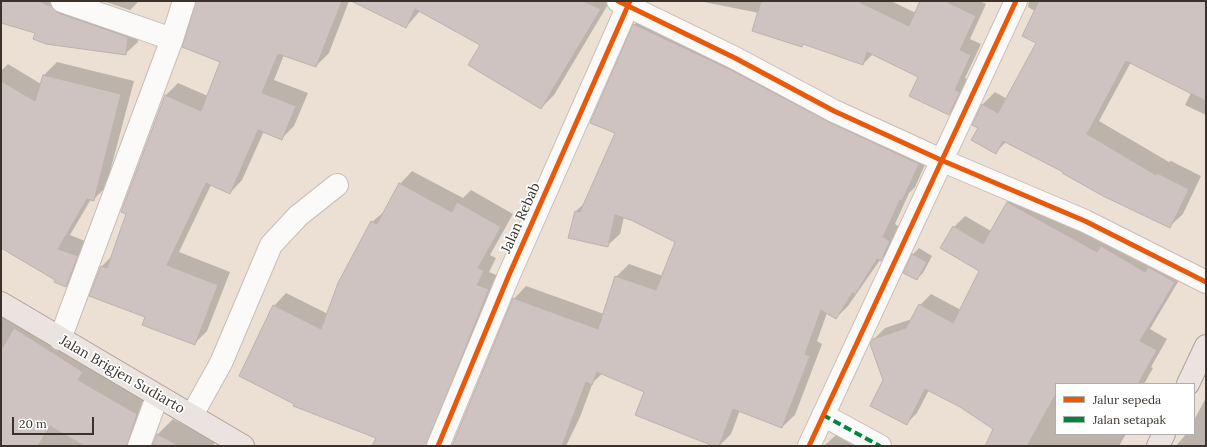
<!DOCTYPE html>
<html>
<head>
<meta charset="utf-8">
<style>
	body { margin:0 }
	#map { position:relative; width:1207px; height:447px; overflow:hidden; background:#ece0d5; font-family:Lora,serif }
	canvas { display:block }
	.frame { position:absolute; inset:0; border:2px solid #3a322b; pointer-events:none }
	.legend { position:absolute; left:1055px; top:383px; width:140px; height:52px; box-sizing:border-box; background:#fff; border:1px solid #b0adaa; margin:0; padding:5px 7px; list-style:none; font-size:12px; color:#3a322b }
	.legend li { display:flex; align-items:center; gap:8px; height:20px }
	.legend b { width:20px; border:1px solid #b0adaa }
	.scale { position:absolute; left:12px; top:417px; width:82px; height:18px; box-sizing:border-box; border:2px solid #3a322b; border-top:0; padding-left:5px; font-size:12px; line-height:14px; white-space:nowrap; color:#3a322b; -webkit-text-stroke:3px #fff; paint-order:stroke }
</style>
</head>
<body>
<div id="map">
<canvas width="1207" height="447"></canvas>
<div class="frame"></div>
<ul class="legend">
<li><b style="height:5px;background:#e8590c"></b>Jalur sepeda</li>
<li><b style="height:5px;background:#00873e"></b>Jalan setapak</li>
</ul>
<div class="scale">20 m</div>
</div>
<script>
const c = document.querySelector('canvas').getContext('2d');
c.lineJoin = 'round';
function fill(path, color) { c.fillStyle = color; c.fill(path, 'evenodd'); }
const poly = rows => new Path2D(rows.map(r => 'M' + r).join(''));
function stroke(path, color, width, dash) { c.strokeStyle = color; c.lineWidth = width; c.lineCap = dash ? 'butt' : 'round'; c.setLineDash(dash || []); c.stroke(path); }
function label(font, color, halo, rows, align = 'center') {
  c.font = font + ' Lora,serif'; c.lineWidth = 3.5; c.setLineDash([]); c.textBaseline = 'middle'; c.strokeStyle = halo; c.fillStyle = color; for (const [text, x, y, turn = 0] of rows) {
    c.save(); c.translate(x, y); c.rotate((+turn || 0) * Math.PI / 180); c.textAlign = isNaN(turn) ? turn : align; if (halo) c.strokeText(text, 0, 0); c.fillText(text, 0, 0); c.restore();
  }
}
const shadow = poly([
	[1,1,72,1,140,24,138,42,125,54,36,33,1,22],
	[103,1,139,1,130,10],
	[197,1,349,1,329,53,316,66,284,55,274,80,308,93,294,126,282,138,264,131,242,180,230,193,211,185,179,252,230,272,207,331,194,344,146,316,91,296,102,266,113,255,165,96,178,83,208,96,221,61],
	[353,1,610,1,554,95,541,108,482,45,420,11,406,27],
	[699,1,891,1,916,13,922,1,980,1,986,4,970,39,981,44,965,78,970,81,960,102,949,114,920,77,873,54,863,64,804,43,801,46,759,13],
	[1029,1,1206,1,1206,115,1185,105,1191,93,1131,62,1099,121,1169,162,1171,161,1201,176,1183,214,1170,226,1006,142,995,153,979,128,982,105,995,92,1007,99,1038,42,1035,11,1028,7],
	[647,12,931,151,915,187,909,193,895,224,902,229,894,247,880,260,848,306,836,318,827,313,817,341,822,344,795,415,782,427,740,410,731,434,719,446,716,446,645,392,603,373,593,382,580,417,566,446,453,446,514,299,526,286,604,314,616,277,629,264,663,276,676,242,624,217,620,234,607,246,576,211,587,201,617,133,634,25],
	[57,62,134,81,106,187,93,200,91,199,70,235,90,243,79,273,66,286,1,247,1,71,8,64,41,84,44,75],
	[412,171,463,198,471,190,513,214,490,255,496,258,489,272,501,277,446,445,452,446,381,446,377,438,295,403,274,306,286,293,328,314,339,283,372,222,386,210,400,184],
	[1019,191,1185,270,1150,329,1167,339,1151,367,1153,368,1144,384,1056,384,1056,434,1126,434,1119,446,986,446,995,429,961,406,929,390,917,413,906,424,884,380,874,339,885,328,912,319,920,305,931,294,961,310,980,271,954,227,965,216,991,231,1008,202],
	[919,248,932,256,923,273,916,279,905,273,913,254],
	[1,304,153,398,150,442,154,442,158,434,173,419,215,442,213,446,1,446],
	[1206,398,1206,446,1176,446,1186,434,1194,434,1194,420],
	[836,435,855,446,824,446]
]);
const building = poly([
	[1,1,38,1,51,6,58,13,128,37,126,55,46,44,33,39,35,33,1,23,1,1],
	[196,1,342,1,316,67,278,54,262,93,296,106,282,140,258,130,230,194,206,183,167,265,218,285,195,345,142,325,145,317,89,296,101,266,107,268,126,214,121,212,165,95,201,111,220,62,182,47,196,1],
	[351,1,583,1,601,9,541,109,468,65,480,45,415,9,406,28,351,1],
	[761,1,857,1,909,26,920,1,945,1,976,16,960,50,971,55,955,90,960,92,949,115,909,96,918,77,867,52,863,65,803,44,802,47,752,31,761,1],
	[1039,1,1206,1,1206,101,1126,61,1087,134,1156,175,1157,173,1189,189,1170,228,1103,196,1062,173,1063,172,1003,141,996,154,971,140,978,128,972,125,982,104,998,113,1036,43,1022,36,1039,1],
	[633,24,729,69,829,122,919,164,902,201,900,200,883,237,890,241,881,261,877,259,854,296,853,292,836,319,821,310,805,354,810,356,782,428,733,409,719,446,713,446,635,415,644,392,597,372,592,385,586,382,562,446,452,446,513,298,598,329,615,276,656,290,675,242,631,220,615,215,608,247,568,238,575,211,580,212,615,133,590,123,633,24],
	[43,75,121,94,94,201,87,199,58,249,78,256,66,287,54,282,55,280,1,248,1,81,35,101,43,75],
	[399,183,452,212,457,202,501,227,478,268,484,271,477,285,489,289,426,446,372,446,376,438,293,406,294,404,239,376,273,305,321,329,338,283,371,221,377,224,399,183],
	[1007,202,1097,252,1101,246,1145,272,1148,267,1175,282,1140,341,1157,350,1138,384,1056,384,1056,394,1027,446,985,446,993,429,960,407,925,389,907,425,870,406,883,380,870,344,873,339,906,328,919,304,953,323,979,271,940,248,953,226,983,244,1007,202],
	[912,254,927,262,917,280,903,273,912,254],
	[14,328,83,372,78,380,137,414,127,446,84,446,50,426,38,446,1,446,1,350,14,328],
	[157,434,179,446,152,446,157,434]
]);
const minor = poly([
	[62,1,172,39],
	[618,1,735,58,834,111,941,160,1085,221,1206,282],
	[60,339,172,39,184,1],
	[192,415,221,363,271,245,298,216,337,185],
	[823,415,880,446],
	[139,446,157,397],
	[438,446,509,275,630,1],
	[809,446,1016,1]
]);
const major = poly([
	[1,303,243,446],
	[1188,384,1206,346],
	[1158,446,1164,434]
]);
const quiet = poly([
	[823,415,880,446]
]);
const cycleway = poly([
	[618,1,735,58,834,111,941,160,1085,221,1206,282],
	[438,446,509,275,630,1],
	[809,446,1016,1]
]);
const streetNames = [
	["Jalan Rebab",521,218,-66],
	["Jalan Brigjen Sudiarto",122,375,30]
];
fill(shadow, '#0003');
fill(building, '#cec3c0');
stroke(building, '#bcb1ae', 1);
stroke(minor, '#c7beb5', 24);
stroke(major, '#b1a097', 24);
stroke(minor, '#fcfaf9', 22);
stroke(major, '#eae3df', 22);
stroke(quiet, '#00873e', 4, [8, 4]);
stroke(cycleway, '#e8590c', 5);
label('14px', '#3a322b', '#fff', streetNames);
</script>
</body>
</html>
